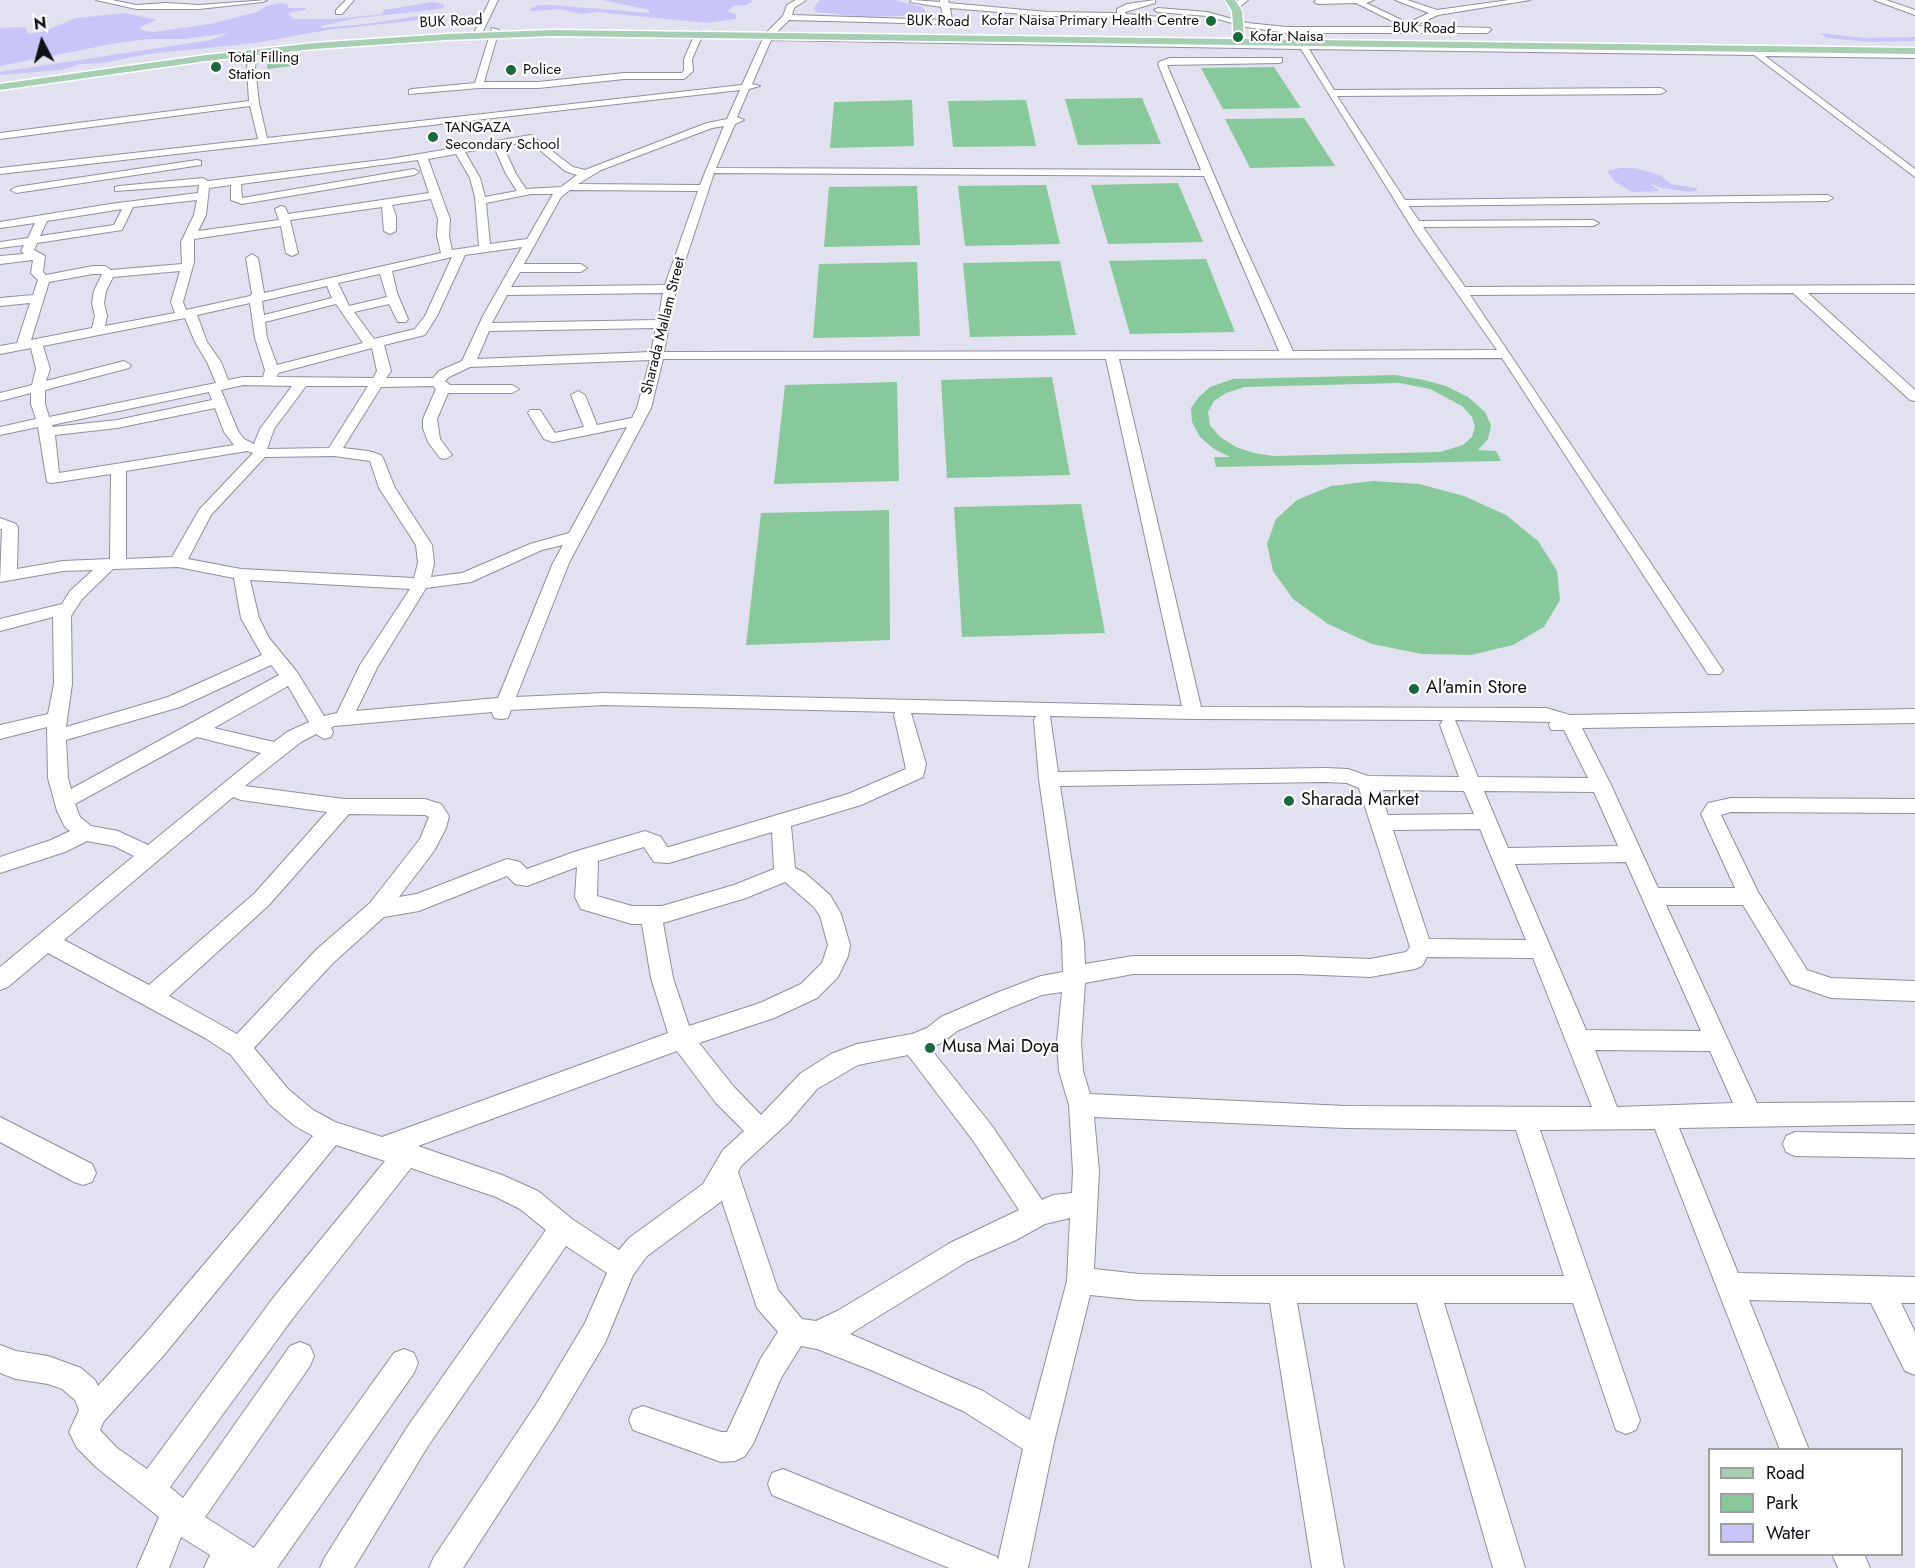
<!DOCTYPE html>
<html>
<head>
<meta charset="utf-8">
<style>
	body { margin:0 }
	#map { position:relative; width:1915px; height:1568px; overflow:hidden; background:#e2e1f0; font-family:Jost,sans-serif }
	canvas { display:block }
	.legend { position:absolute; left:1708px; top:1448px; width:195px; height:108px; box-sizing:border-box; background:#fff; border:2px solid #9f9fa1; margin:0; padding:8px 10px; list-style:none; font-size:18px; color:#0f0f14 }
	.legend li { display:flex; align-items:center; gap:12px; height:30px }
	.legend b { width:30px; border:2px solid #9f9fa1 }
	.north { position:absolute; left:12px; top:12px; width:60px; height:60px; -webkit-text-stroke:4px #fff; paint-order:stroke; rotate:354deg; font-size:16px; font-weight:700; line-height:24px; text-align:center; color:#0f0f14 }
	.north::after { content:''; display:block; margin:auto; width:21px; height:27px; background:#0f0f14; clip-path:polygon(50% 0,100% 100%,50% 72%,0 100%) }
</style>
</head>
<body>
<div id="map">
<canvas width="1915" height="1568"></canvas>
<ul class="legend">
<li><b style="height:8px;background:#a4d0b1"></b>Road</li>
<li><b style="height:16px;background:#88c99b"></b>Park</li>
<li><b style="height:16px;background:#c9c5f8"></b>Water</li>
</ul>
<div class="north">N</div>
</div>
<script>
const c = document.querySelector('canvas').getContext('2d');
c.lineJoin = 'round';
function fill(path, color) { c.fillStyle = color; c.fill(path, 'evenodd'); }
const poly = rows => new Path2D(rows.map(r => 'M' + r).join(''));
function stroke(path, color, width, dash) { c.strokeStyle = color; c.lineWidth = width; c.lineCap = dash ? 'butt' : 'round'; c.setLineDash(dash || []); c.stroke(path); }
function label(font, color, halo, rows, align = 'center') {
  c.font = font + ' Jost,sans-serif'; c.lineWidth = 4.5; c.setLineDash([]); c.textBaseline = 'middle'; c.strokeStyle = halo; c.fillStyle = color; for (const [text, x, y, turn = 0] of rows) {
    c.save(); c.translate(x, y); c.rotate((+turn || 0) * Math.PI / 180); c.textAlign = isNaN(turn) ? turn : align; if (halo) c.strokeText(text, 0, 0); c.fillText(text, 0, 0); c.restore();
  }
}
const green = poly([
	[301,54,299,65,267,69,268,57],
	[1274,67,1301,108,1223,109,1201,68],
	[1142,98,1161,144,1078,145,1065,99],
	[912,100,914,146,830,148,834,102],
	[1026,100,1036,146,953,147,948,101],
	[1304,118,1335,166,1250,168,1225,119],
	[1178,183,1203,242,1108,244,1091,185],
	[1046,185,1060,244,965,246,958,186],
	[917,186,920,245,824,247,829,187],
	[1206,259,1235,332,1130,334,1109,261],
	[1060,261,1076,335,970,337,963,263],
	[917,262,920,336,813,338,819,264],
	[1395,375,1424,380,1446,386,1468,397,1485,412,1491,425,1488,439,1478,450,1496,451,1501,461,1216,467,1214,457,1230,457,1214,449,1200,437,1192,422,1191,408,1198,398,1210,387,1233,379],
	[1399,383,1430,389,1462,406,1472,417,1475,426,1472,437,1463,445,1440,452,1273,456,1254,453,1236,447,1220,437,1210,425,1208,412,1214,401,1226,393,1245,387],
	[1052,377,1070,475,947,478,941,380],
	[897,382,899,481,774,484,785,385],
	[1373,481,1419,484,1464,496,1506,515,1538,541,1557,571,1560,600,1544,627,1513,645,1471,655,1422,654,1372,644,1328,624,1293,599,1273,571,1267,544,1276,519,1297,500,1331,486],
	[1081,504,1105,633,962,637,954,507],
	[889,510,890,640,746,645,761,513]
]);
const water = poly([
	[603,0,750,0,753,1,746,5,734,6,728,11,736,15,736,19,706,23,597,12,581,14,560,9,532,11,529,9,538,5,552,5,649,13,649,10],
	[820,0,895,0,922,7,927,12,899,16,866,17,816,12,814,7],
	[431,2,444,4,443,8,433,10,357,18,321,26,322,28,366,24,437,13,438,15,446,17,327,30,256,43,148,54,104,63,80,64,61,70,0,75,0,72,211,40,229,33,185,39,148,39,117,43,0,66,0,28,25,27,28,34,42,32,76,18,125,13,157,20,142,26,140,30,153,32,210,24,257,12,268,5,283,3,288,5,288,8,306,8,306,10,288,13,293,19,335,19,382,14,385,10],
	[1820,33,1864,38,1915,37,1915,41,1872,42,1827,38],
	[1620,168,1634,168,1660,175,1671,184,1696,188,1697,191,1689,192,1662,188,1649,183,1660,191,1632,192,1615,182,1607,171]
]);
const minor = poly([
	[96,0,112,0,136,5,166,3,199,5,267,0,263,2,199,9,136,9,96,0],
	[346,0,354,0,342,14,336,14,336,10,346,0],
	[490,0,498,0,483,31,476,33,475,31,490,0],
	[796,0,806,0,794,8,792,15,941,20,944,19,941,7,910,2,912,0,940,2,940,0,948,0,949,3,1047,12,1117,13,1117,9,1127,4,1155,0,1155,3,1125,12,1126,14,1172,18,1176,20,1172,22,1096,16,1047,16,950,8,952,20,942,24,789,20,772,37,1298,44,1295,38,1299,35,1307,44,1748,50,1752,47,1758,50,1915,52,1915,58,1765,56,1915,169,1915,177,1754,55,1309,49,1334,90,1661,88,1666,91,1661,94,1337,96,1405,200,1828,195,1833,198,1828,201,1409,206,1419,221,1593,220,1599,223,1593,226,1423,227,1465,287,1915,285,1915,293,1808,293,1915,390,1915,401,1910,400,1793,293,1470,295,1720,666,1723,670,1720,674,1708,674,1502,358,1119,359,1201,707,1546,708,1570,715,1915,709,1915,723,1582,728,1611,785,1658,888,1735,888,1701,814,1708,803,1731,798,1915,799,1915,813,1731,812,1721,815,1758,892,1807,970,1831,978,1915,981,1915,1001,1831,998,1791,984,1743,905,1666,905,1757,1103,1915,1102,1915,1124,1679,1128,1738,1273,1915,1277,1915,1303,1901,1303,1915,1332,1915,1375,1905,1371,1871,1303,1749,1300,1809,1450,1780,1450,1655,1129,1540,1130,1640,1420,1636,1430,1626,1434,1616,1430,1573,1303,1444,1303,1525,1568,1493,1568,1417,1303,1297,1303,1344,1568,1312,1568,1270,1303,1139,1300,1090,1295,1054,1442,1028,1568,949,1568,772,1495,768,1484,772,1473,783,1469,997,1557,998,1560,1023,1449,963,1411,871,1370,817,1349,801,1346,781,1378,753,1444,745,1456,735,1461,721,1462,633,1430,629,1420,633,1410,643,1406,721,1432,727,1432,761,1358,778,1332,757,1308,722,1201,647,1256,633,1275,605,1343,557,1423,463,1568,429,1568,434,1557,537,1403,585,1323,607,1273,566,1246,428,1446,354,1568,320,1568,325,1557,408,1426,546,1230,520,1209,496,1197,411,1168,293,1318,170,1487,183,1498,290,1346,300,1342,310,1346,314,1356,310,1366,205,1517,254,1548,394,1353,404,1349,414,1353,418,1363,414,1373,277,1568,204,1568,210,1555,181,1537,169,1568,137,1568,159,1517,97,1468,77,1448,69,1432,79,1410,75,1400,62,1389,48,1384,16,1379,0,1373,0,1345,16,1351,48,1356,81,1368,95,1380,98,1386,144,1335,313,1136,295,1126,270,1105,231,1055,205,1038,48,953,8,987,0,990,0,967,134,856,114,846,87,841,65,852,0,873,0,857,51,840,70,831,65,827,57,811,48,778,47,727,0,739,0,725,48,714,54,684,53,617,0,631,0,619,62,604,70,591,93,570,63,571,0,582,2,529,0,529,0,518,16,524,18,527,17,569,63,561,110,559,111,474,52,483,47,482,38,427,0,435,0,427,36,419,31,404,31,393,0,401,0,393,32,385,36,369,31,348,0,354,0,346,17,343,30,303,0,306,0,298,33,295,38,280,31,273,33,260,0,264,0,256,24,254,21,251,24,245,0,248,0,242,28,238,35,223,0,228,0,222,110,204,198,193,199,185,115,191,115,187,119,186,203,178,208,181,390,159,531,135,573,167,585,170,707,123,727,119,740,90,0,174,0,168,258,139,250,106,0,139,0,133,249,101,247,68,249,52,253,49,257,52,255,68,259,103,267,138,742,85,765,34,783,16,787,5,796,0],
	[771,40,1301,49,1415,233,1497,350,1293,351,1240,236,1167,65,1279,63,1282,62,1282,58,1170,58,1159,62,1158,64,1201,170,716,168,735,124,744,120,737,117,749,89,760,86,752,84,771,40],
	[724,126,700,185,578,184,601,170,712,128,724,126],
	[529,141,565,171,577,175,561,187,526,189,516,174,503,146,529,141],
	[494,147,506,174,517,191,485,197,480,178,465,152,494,147],
	[456,154,470,178,475,197,479,246,452,250,449,236,450,219,428,159,456,154],
	[418,160,429,193,288,214,285,207,281,206,275,209,279,220,198,231,206,215,209,188,231,185,231,200,242,204,414,175,419,172,414,169,242,198,241,184,418,160],
	[714,173,1204,176,1279,351,664,352,676,289,714,173],
	[570,190,698,191,665,285,511,287,520,272,581,272,587,268,581,264,524,264,561,197,570,190],
	[531,194,553,194,527,239,490,244,486,203,531,194],
	[431,199,438,219,437,236,441,253,264,293,258,258,252,254,246,258,252,294,250,296,186,310,183,302,194,262,194,239,281,226,286,253,292,256,298,253,290,220,382,207,384,231,390,234,396,231,396,216,392,205,431,199],
	[197,200,194,215,181,242,182,264,111,270,105,266,93,266,46,275,43,272,45,256,34,250,37,243,122,230,133,207,197,200],
	[122,209,114,225,40,236,47,221,122,209],
	[522,247,483,316,462,361,439,371,433,378,386,378,391,371,384,345,425,335,437,316,465,255,522,247],
	[452,257,425,316,415,329,374,339,354,312,389,304,398,322,406,322,408,319,397,293,392,271,452,257],
	[180,271,171,302,175,313,105,326,107,316,104,303,106,291,113,277,180,271],
	[93,274,102,274,94,291,92,303,95,316,92,328,31,340,49,282,93,274],
	[380,274,387,297,349,306,338,283,380,274],
	[327,286,332,298,264,315,262,301,327,286],
	[663,293,658,320,492,323,507,295,663,293],
	[250,303,255,338,265,370,263,377,243,377,228,380,221,362,207,342,197,315,250,303],
	[336,304,363,343,277,365,267,338,265,322,336,304],
	[185,318,195,342,207,362,216,383,49,417,45,404,45,390,129,368,131,365,124,361,46,381,50,369,43,346,185,318],
	[656,328,651,352,477,359,489,331,656,328],
	[372,348,377,371,373,378,277,377,278,373,372,348],
	[663,359,1106,359,1182,706,604,693,516,697,569,563,651,408,663,359],
	[650,360,637,408,632,418,597,425,585,395,578,391,571,395,584,427,555,433,540,410,530,410,528,413,544,439,553,442,627,427,569,533,530,544,462,573,431,577,434,563,432,545,395,488,383,458,381,455,368,451,343,448,381,387,433,386,436,389,423,419,423,428,428,442,440,458,445,459,452,455,440,439,437,419,448,393,512,393,519,389,512,385,450,385,445,381,449,377,470,367,650,360],
	[243,385,292,386,260,429,254,444,244,439,238,431,221,390,243,385],
	[306,386,368,386,329,448,267,449,274,429,306,386],
	[209,392,212,400,117,420,53,427,52,425,209,392],
	[215,408,224,432,234,445,59,473,55,435,117,428,215,408],
	[247,451,253,453,199,510,172,557,126,559,126,471,247,451],
	[334,456,370,461,379,488,416,545,418,563,414,578,241,569,188,559,211,515,265,457,334,456],
	[563,545,553,563,498,698,356,711,378,666,426,588,471,582,542,550,563,545],
	[178,567,234,578,241,618,262,655,168,697,66,727,72,684,71,616,82,599,113,569,178,567],
	[250,580,410,589,360,665,337,713,324,716,297,672,269,638,259,618,250,580],
	[271,665,279,675,71,789,68,778,66,740,180,707,271,665],
	[288,686,309,722,287,732,274,742,214,728,288,686],
	[604,705,895,712,894,715,906,769,848,794,669,847,667,847,661,837,645,831,577,851,527,869,520,862,507,859,417,894,399,897,434,851,446,828,449,816,441,804,425,799,344,799,245,786,301,742,316,734,324,739,331,737,333,732,331,728,334,726,492,712,494,718,501,719,508,718,511,710,604,705],
	[911,713,1036,716,1034,720,1039,779,1062,941,1063,972,1041,976,996,993,941,1017,927,1028,912,1034,857,1044,831,1054,801,1073,761,1115,734,1087,699,1043,774,1018,817,998,838,977,848,956,850,945,841,914,830,895,805,873,795,868,791,826,861,805,923,777,926,764,911,713],
	[1050,716,1193,719,1443,720,1440,725,1459,777,1368,776,1348,769,1326,768,1058,772,1050,716],
	[1455,720,1550,722,1549,725,1551,730,1564,730,1588,778,1478,777,1455,720],
	[197,737,261,753,148,845,118,831,91,826,80,817,75,804,197,737],
	[1326,782,1347,783,1359,788,1410,947,1406,952,1370,959,1298,956,1133,956,1085,964,1084,941,1060,786,1326,782],
	[1379,790,1464,791,1474,814,1388,815,1379,790],
	[1484,791,1594,792,1618,846,1508,848,1484,791],
	[233,797,241,800,327,812,255,893,149,985,64,940,233,797],
	[349,814,425,815,429,817,420,839,370,903,317,949,237,1034,169,996,269,905,349,814],
	[1480,829,1526,940,1429,939,1393,830,1480,829],
	[772,832,774,869,734,885,662,906,632,906,597,896,598,861,644,847,654,862,669,863,772,832],
	[1626,862,1701,1031,1586,1030,1515,864,1626,862],
	[577,867,575,897,581,909,632,924,642,924,651,978,668,1033,382,1137,335,1122,313,1110,288,1089,254,1048,333,963,384,917,419,911,507,876,515,884,527,886,577,867],
	[785,882,814,907,820,916,828,945,822,963,801,984,760,1003,689,1026,673,978,663,923,746,898,785,882],
	[1427,957,1533,958,1592,1107,1345,1106,1090,1094,1083,1071,1081,1042,1085,983,1133,974,1298,974,1370,977,1415,969,1422,966,1427,957],
	[1062,992,1057,1042,1059,1071,1069,1105,1073,1171,1072,1193,1053,1195,1042,1200,992,1126,930,1048,943,1042,957,1031,1012,1007,1042,995,1062,992],
	[1595,1050,1710,1051,1733,1103,1617,1107,1595,1050],
	[677,1051,716,1103,744,1131,723,1150,703,1184,629,1238,619,1250,572,1219,538,1191,502,1175,418,1146,677,1051],
	[908,1055,974,1142,1019,1210,950,1243,839,1310,816,1321,802,1319,778,1290,738,1172,741,1166,789,1122,817,1089,858,1065,908,1055],
	[1094,1117,1345,1128,1516,1130,1564,1276,1213,1276,1139,1274,1094,1269,1099,1171,1094,1117],
	[336,1145,385,1161,273,1298,147,1469,117,1448,100,1430,104,1421,164,1355,336,1145],
	[1070,1218,1067,1281,1030,1420,983,1391,850,1334,968,1261,1016,1240,1045,1224,1070,1218],
	[1239,0,1248,0,1238,8,1232,8,1232,4,1239,0],
	[1316,0,1374,0,1366,3,1408,23,1429,13,1395,0,1407,0,1437,10,1509,0,1530,0,1438,15,1414,26,1490,28,1491,30,1487,33,1287,33,1246,27,1207,16,1158,12,1154,10,1158,8,1207,12,1247,23,1287,27,1404,27,1356,3,1318,4,1314,2,1316,0],
	[1874,0,1886,0,1915,10,1915,15,1874,0],
	[492,28,499,30,484,82,538,82,624,73,682,73,684,70,684,59,695,34,699,31,703,34,692,59,693,71,684,79,624,79,538,88,479,88,409,94,409,90,412,89,475,83,492,28],
	[197,160,201,161,201,165,16,193,11,190,16,187,197,160],
	[0,1117,92,1164,96,1173,92,1182,83,1185,74,1182,0,1142,0,1117],
	[1795,1132,1915,1134,1915,1158,1795,1156,1786,1152,1783,1144,1786,1136,1795,1132],
	[1832,1554,1864,1554,1870,1568,1838,1568,1832,1554]
]);
const major = poly([
	[1225,0,1235,0,1242,11,1244,39,1915,48,1915,54,553,36,446,40,314,49,206,61,0,90,0,84,206,55,314,43,446,34,553,30,1234,39,1232,11,1225,0]
]);
const markers = [
	[1211,21,6,"#196a3b"],
	[1238,37,6,"#196a3b"],
	[216,67,6,"#196a3b"],
	[511,70,6,"#196a3b"],
	[433,137,6,"#196a3b"],
	[1414,689,6,"#196a3b"],
	[1289,801,6,"#196a3b"],
	[930,1048,6,"#196a3b"]
];
const farPoinames = [
	["Kofar Naisa Primary Health Centre",1199,21,"right"],
	["Kofar Naisa",1250,37],
	["Total Filling",228,58],
	["Station",228,75],
	["Police",523,70],
	["TANGAZA",445,128],
	["Secondary School",445,145]
];
const farStreetnames = [
	["BUK Road",451,22,-3],
	["BUK Road",938,22,1],
	["BUK Road",1424,29,1],
	["Sharada Mallam Street",664,326,-76]
];
const poiNames = [
	["Al'amin Store",1426,689],
	["Sharada Market",1301,801],
	["Musa Mai Doya",942,1048]
];
fill(green, '#88c99b');
fill(water, '#c9c5f8');
stroke(minor, '#908f9e', 2);
stroke(major, '#fff', 3);
fill(minor, '#fff');
fill(major, '#a4d0b1');
for (const [x, y, r, color] of markers) { const dot = new Path2D(); dot.arc(x, y, r, 0, 2 * Math.PI); c.fillStyle = color; c.fill(dot); stroke(dot, '#fff', 2); }
label('15px', '#0f0f14', '#fff', farPoinames, 'left');
label('15px', '#0f0f14', '#fff', farStreetnames);
label('18px', '#0f0f14', '#fff', poiNames, 'left');
</script>
</body>
</html>
